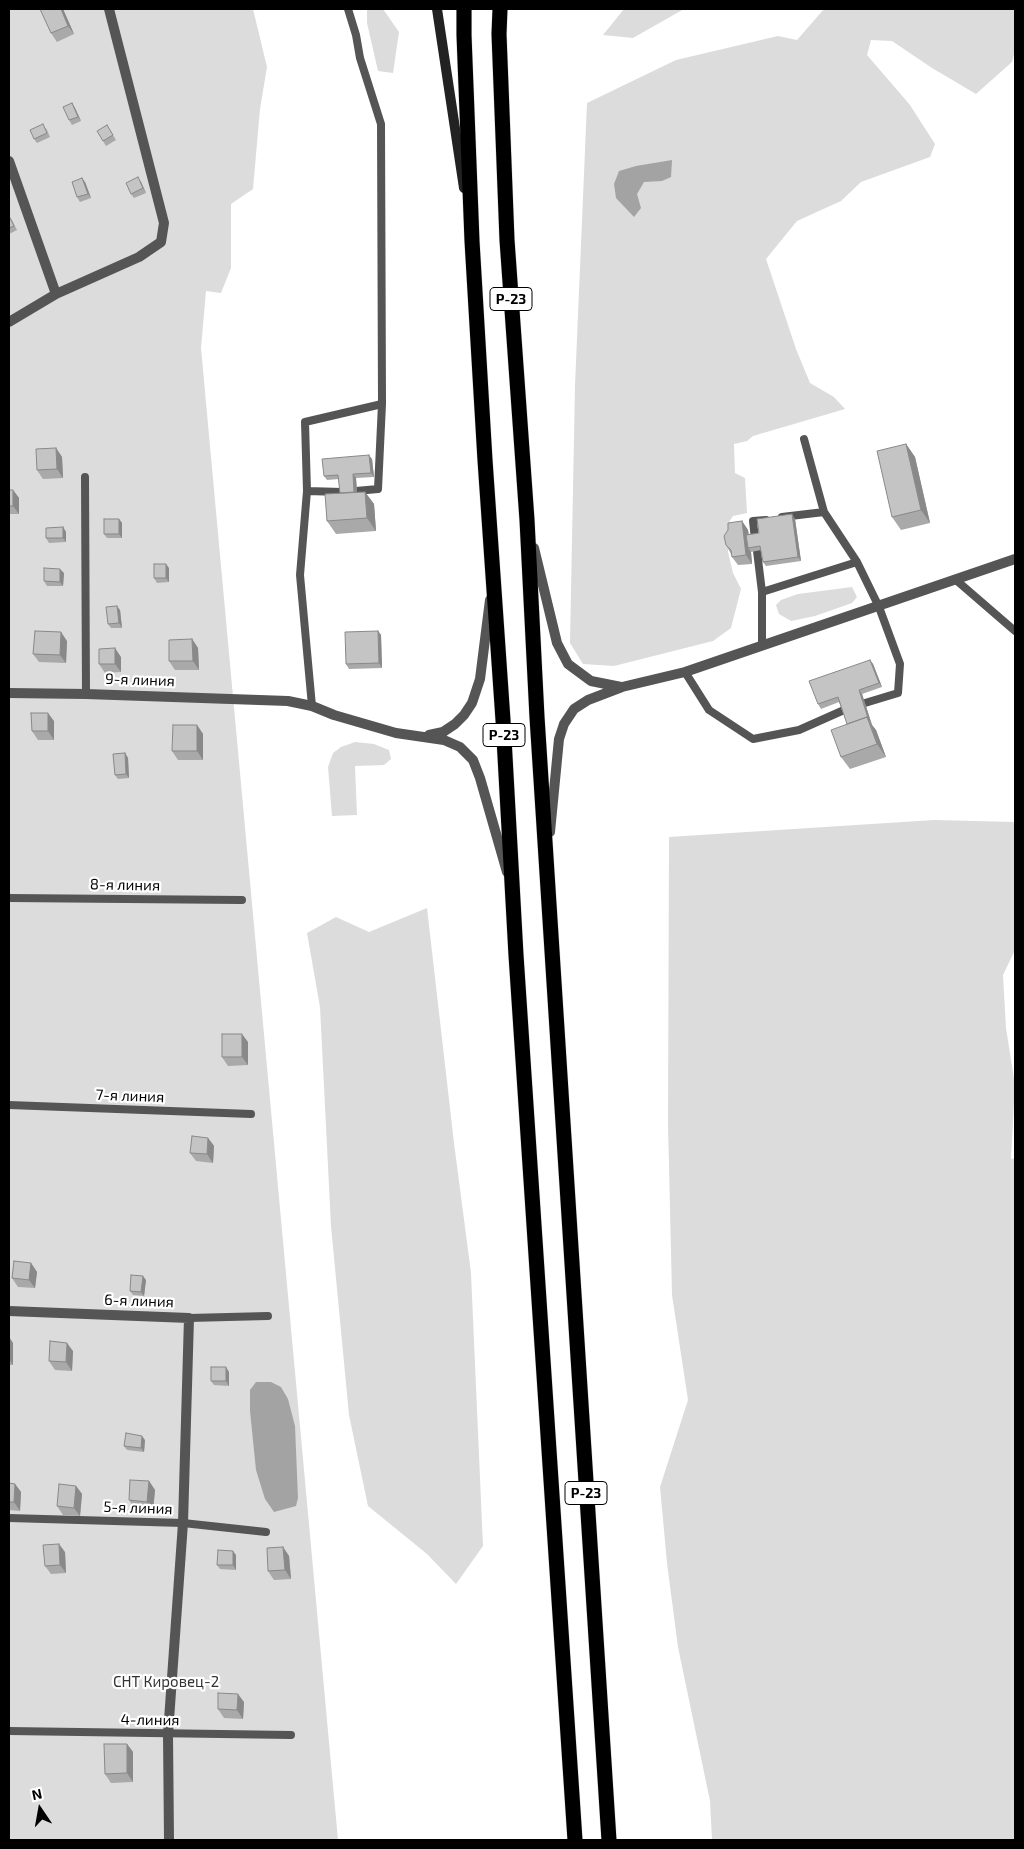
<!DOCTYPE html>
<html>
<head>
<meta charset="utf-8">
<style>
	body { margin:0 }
	#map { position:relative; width:1024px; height:1849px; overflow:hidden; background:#fff; font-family:"Exo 2",sans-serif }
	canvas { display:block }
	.frame { position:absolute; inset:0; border:10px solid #000; pointer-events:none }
	.north { position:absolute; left:15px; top:1784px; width:50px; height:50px; -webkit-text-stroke:4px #fff; paint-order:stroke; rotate:348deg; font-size:14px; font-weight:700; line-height:20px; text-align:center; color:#000 }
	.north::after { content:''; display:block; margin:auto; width:18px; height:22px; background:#000; clip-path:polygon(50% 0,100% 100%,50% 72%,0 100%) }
</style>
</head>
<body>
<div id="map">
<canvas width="1024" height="1849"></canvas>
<div class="frame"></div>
<div class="north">N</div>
</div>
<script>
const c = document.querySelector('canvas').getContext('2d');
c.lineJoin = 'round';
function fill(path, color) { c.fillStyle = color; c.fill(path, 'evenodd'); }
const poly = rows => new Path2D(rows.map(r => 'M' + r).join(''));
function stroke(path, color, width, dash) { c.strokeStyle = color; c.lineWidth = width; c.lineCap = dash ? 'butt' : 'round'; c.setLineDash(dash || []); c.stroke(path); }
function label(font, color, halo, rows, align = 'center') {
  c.font = font + ' "Exo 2",sans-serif'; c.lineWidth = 4.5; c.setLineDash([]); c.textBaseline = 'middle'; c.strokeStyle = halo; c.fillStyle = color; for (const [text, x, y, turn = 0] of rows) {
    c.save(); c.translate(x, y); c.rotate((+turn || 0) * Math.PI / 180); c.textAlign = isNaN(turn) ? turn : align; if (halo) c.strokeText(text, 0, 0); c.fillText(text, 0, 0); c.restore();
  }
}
const green = poly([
	[9,9,253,9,267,67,260,109,253,189,231,204,231,268,221,293,206,291,201,348,338,1840,9,1840],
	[367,9,383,9,399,32,393,73,378,71,367,23],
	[624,9,684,9,633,38,603,35],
	[824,9,1015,9,1015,50,1012,62,976,94,932,68,892,41,871,40,867,55,910,105,935,144,930,157,861,182,841,201,797,221,766,259,796,349,810,383,834,397,845,409,753,436,747,441,734,444,735,473,745,478,747,513,733,516,729,522,728,552,733,573,741,589,731,628,713,641,614,666,583,664,570,643,575,385,587,103,676,60,778,36,797,40],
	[852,587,857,597,852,603,815,616,791,621,779,614,776,605,781,600,798,594],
	[355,742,374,744,389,750,391,759,384,765,355,766,357,815,332,816,328,767,333,753,341,747],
	[934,820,1015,822,1015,950,1003,975,1006,1028,1015,1085,1011,1159,1015,1158,1015,1840,712,1840,710,1801,678,1647,667,1563,660,1487,688,1400,672,1295,668,1124,669,837],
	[427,908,454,1143,471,1273,483,1546,456,1584,427,1554,368,1506,349,1415,331,1226,320,1007,307,933,336,917,369,932]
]);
const water = poly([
	[672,160,671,177,662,181,644,182,637,194,641,208,634,217,616,198,614,184,619,171,636,166],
	[256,1382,271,1382,281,1387,288,1399,295,1426,298,1498,296,1506,274,1512,265,1499,256,1470,250,1411,250,1390]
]);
const lane = poly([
	[348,9,356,35,360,58,381,124,382,404,378,489,356,491],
	[804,439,824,512],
	[85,477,86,694],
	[307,491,342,492],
	[782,517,824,512,857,562,879,607,900,664,898,693,865,703],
	[755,539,753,521,766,520],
	[757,551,762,592,762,646],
	[956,580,1015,631],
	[762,592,857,562],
	[685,672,709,710,753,739,799,730,844,710],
	[312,706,300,575,307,491,305,422,382,404],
	[9,898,242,900],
	[9,1105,251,1114],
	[189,1318,268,1316],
	[9,1518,183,1523,266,1532],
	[9,1731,291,1735]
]);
const street = poly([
	[9,161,56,294,9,322],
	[56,294,139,257,161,242,164,223,109,9],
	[534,548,557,643,568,664,591,681,621,687],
	[9,693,86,694,288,701,312,706,334,715,396,733,444,740,460,747,473,760,480,778,507,872],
	[429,735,443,732,455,724,464,715,472,703,480,679,490,600],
	[550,832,559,739,564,724,574,709,588,700,622,687,685,672,1015,559],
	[9,1311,189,1318,183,1523,168,1734,169,1840]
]);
const secondary = poly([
	[437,9,464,188]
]);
const highway = poly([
	[464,9,464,35,472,241,485,460,503,720,516,955,575,1840],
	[500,9,499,34,507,240,527,520,537,717,609,1840]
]);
const wall = poly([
	[40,9,63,9,74,34,57,42,51,33],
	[72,103,75,108,81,121,72,125,69,120],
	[107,125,116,140,106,146,103,141],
	[46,128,50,137,37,143,34,139],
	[85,182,91,198,80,202,77,197],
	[141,182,146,193,134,198,131,194],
	[9,216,12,220,17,230,9,234],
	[906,444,915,457,930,523,901,530,892,517],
	[56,448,62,457,63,478,43,479,37,470],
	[372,459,374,477,356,478,357,492,365,492,374,504,376,531,336,534,327,521,340,493,339,479,327,480,324,476],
	[9,490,13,490,19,498,19,514,9,514],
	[119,519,122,523,122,538,107,538,104,534],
	[795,519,801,561,766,566,763,562,761,550,751,552,752,564,738,565,732,557,731,554,726,545,742,521,748,530,749,535,759,533],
	[63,527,66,532,66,542,49,543,46,538],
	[169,568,169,582,157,583,154,578],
	[64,573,63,586,47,586,44,581],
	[120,610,122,628,111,628,108,624],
	[378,631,381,635,382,668,349,669,346,664],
	[192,639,198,648,199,670,175,670,169,661],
	[67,641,66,663,39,662,33,654],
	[121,657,121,672,105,673,99,664],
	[870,660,873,664,882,687,862,694,872,725,876,730,886,757,850,769,841,757,847,724,839,702,821,709,818,704],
	[54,721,54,740,38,740,32,731],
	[197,725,203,734,203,760,178,760,172,751],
	[125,753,128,758,129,778,118,779,115,775],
	[248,1042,248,1065,228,1066,222,1057],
	[208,1138,214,1146,213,1163,196,1161,190,1153],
	[31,1263,37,1272,35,1288,18,1287,12,1278],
	[146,1280,144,1296,133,1295,130,1291],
	[9,1337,13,1343,13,1365,9,1365],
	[73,1351,72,1371,55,1370,49,1361],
	[229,1372,229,1386,214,1385,211,1381],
	[145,1440,144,1452,127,1450,124,1446],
	[149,1481,155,1490,153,1511,135,1509,129,1500],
	[9,1483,15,1484,21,1492,20,1511,9,1510],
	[76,1486,82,1494,80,1516,63,1515,57,1506],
	[283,1547,289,1556,291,1579,274,1580,268,1571],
	[65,1552,66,1573,51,1574,45,1566],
	[236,1555,236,1570,220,1569,217,1565],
	[244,1702,243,1719,224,1718,218,1709],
	[127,1744,133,1752,133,1782,111,1783,105,1774]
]);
const shadedWall = poly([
	[61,9,63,9,74,34,68,26],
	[72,103,75,108,81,121,78,117],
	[138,177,141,182,146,193,143,188],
	[82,178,85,182,91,198,88,194],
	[906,444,915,457,930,523,921,510],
	[56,448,62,457,63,478,57,469],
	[369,455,372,459,374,477,371,473],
	[353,474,356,478,358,506,355,501],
	[13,490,19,498,19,514,13,506],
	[365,492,374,504,376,531,367,518],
	[792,514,795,519,801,561,798,557],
	[119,519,122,523,122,538,119,534],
	[742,521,748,530,750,547,748,548,751,552,752,564,746,555],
	[63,527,66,532,66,542,63,538],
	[166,564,169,568,169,582,166,578],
	[60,569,64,573,63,586,60,582],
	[117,606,120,610,122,628,119,623],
	[378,631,381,635,382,668,379,663],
	[61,632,67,641,66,663,60,655],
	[192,639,198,648,199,670,193,661],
	[115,648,121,657,121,672,115,664],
	[870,660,873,664,882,687,879,683],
	[859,690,862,694,872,725,876,730,886,757,877,744],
	[48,713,54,721,54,740,48,731],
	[197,725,203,734,203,760,197,751],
	[125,753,128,758,129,778,126,774],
	[242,1034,248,1042,248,1065,242,1057],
	[208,1138,214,1146,213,1163,207,1154],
	[31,1263,37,1272,35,1288,29,1280],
	[143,1276,146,1280,144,1296,141,1292],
	[9,1337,13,1343,13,1365,9,1359],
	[67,1343,73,1351,72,1371,66,1362],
	[226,1367,229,1372,229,1386,226,1381],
	[142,1436,145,1440,144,1452,141,1448],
	[149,1481,155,1490,153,1511,147,1502],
	[15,1484,21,1492,20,1511,14,1502],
	[76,1486,82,1494,80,1516,74,1508],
	[59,1544,65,1552,66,1573,60,1565],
	[283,1547,289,1556,291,1579,285,1570],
	[233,1551,236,1555,236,1570,233,1565],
	[238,1694,244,1702,243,1719,237,1710],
	[127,1744,133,1752,133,1782,127,1773]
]);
const building = poly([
	[40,9,61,9,68,26,51,33,40,9],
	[72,103,78,117,69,120,63,107,72,103],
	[43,124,47,133,34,139,30,130,43,124],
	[107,125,113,135,103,141,97,131,107,125],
	[138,177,143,188,131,194,126,183,138,177],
	[82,178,88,194,77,197,72,182,82,178],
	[9,216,14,226,9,228,9,216],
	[906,444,921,510,892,517,877,451,906,444],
	[56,448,57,469,37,470,36,449,56,448],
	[369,455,371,473,353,474,354,492,340,493,338,475,324,476,322,459,369,455],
	[9,490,13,490,13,506,9,506,9,490],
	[365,492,367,518,327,521,325,494,365,492],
	[792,514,798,557,763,562,760,546,748,548,746,535,759,533,757,519,792,514],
	[104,519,119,519,119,534,104,534,104,519],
	[742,521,746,555,732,557,731,550,726,545,724,536,728,530,728,523,742,521],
	[63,527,63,538,46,538,46,528,63,527],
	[154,564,166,564,166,578,154,578,154,564],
	[44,568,60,569,60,582,44,581,44,568],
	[117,606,119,623,108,624,106,607,117,606],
	[35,631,61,632,60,655,33,654,35,631],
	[378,631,379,663,346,664,345,632,378,631],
	[192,639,193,661,169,661,169,640,192,639],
	[115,648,115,664,99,664,99,649,115,648],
	[870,660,879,683,859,690,869,721,867,717,847,724,838,697,818,704,809,681,870,660],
	[31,713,48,713,48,731,32,731,31,713],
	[867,717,877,744,841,757,831,730,867,717],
	[173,725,197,725,197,751,172,751,173,725],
	[125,753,126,774,115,775,113,754,125,753],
	[222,1034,242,1034,242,1057,222,1057,222,1034],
	[192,1136,208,1138,207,1154,190,1153,192,1136],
	[14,1261,31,1263,29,1280,12,1278,14,1261],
	[131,1275,143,1276,141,1292,130,1291,131,1275],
	[50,1341,67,1343,66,1362,49,1361,50,1341],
	[211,1367,226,1367,226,1381,211,1381,211,1367],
	[126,1433,142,1436,141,1448,124,1446,126,1433],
	[130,1480,149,1481,147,1502,129,1500,130,1480],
	[9,1483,15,1484,14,1502,9,1502,9,1483],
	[59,1484,76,1486,74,1508,57,1506,59,1484],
	[59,1544,60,1565,45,1566,43,1545,59,1544],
	[283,1547,285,1570,268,1571,267,1548,283,1547],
	[218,1550,233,1551,233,1565,217,1565,218,1550],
	[218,1693,238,1694,237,1710,218,1709,218,1693],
	[104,1744,127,1744,127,1773,105,1774,104,1744]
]);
const shields = [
	[511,299,42],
	[504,735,42],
	[586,1493,42]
];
const shieldNames = [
	["Р-23",511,299],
	["Р-23",504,735],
	["Р-23",586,1493]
];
const streetNames = [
	["9-я линия",140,680,2],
	["8-я линия",125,885,1],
	["7-я линия",130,1096,2],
	["6-я линия",139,1301,2],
	["5-я линия",138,1508,2],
	["4-линия",150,1720,1]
];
const parkNames = [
	["СНТ Кировец-2",166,1682]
];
fill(green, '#dcdcdc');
fill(water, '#a3a3a3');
stroke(highway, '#dbdbdb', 16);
stroke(lane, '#555', 8);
stroke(street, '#555', 10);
stroke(secondary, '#222', 10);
stroke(highway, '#000', 15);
fill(wall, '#a9a9a9');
fill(shadedWall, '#898989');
fill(building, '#c4c4c4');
stroke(building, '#898989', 1);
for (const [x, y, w] of shields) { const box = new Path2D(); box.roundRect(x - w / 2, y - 11.5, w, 23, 4); c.fillStyle = '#fff'; c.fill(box); stroke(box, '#000', 1); }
label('bold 14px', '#000', null, shieldNames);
label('15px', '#000', '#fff', streetNames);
label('15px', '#333', '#fff', parkNames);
</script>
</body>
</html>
